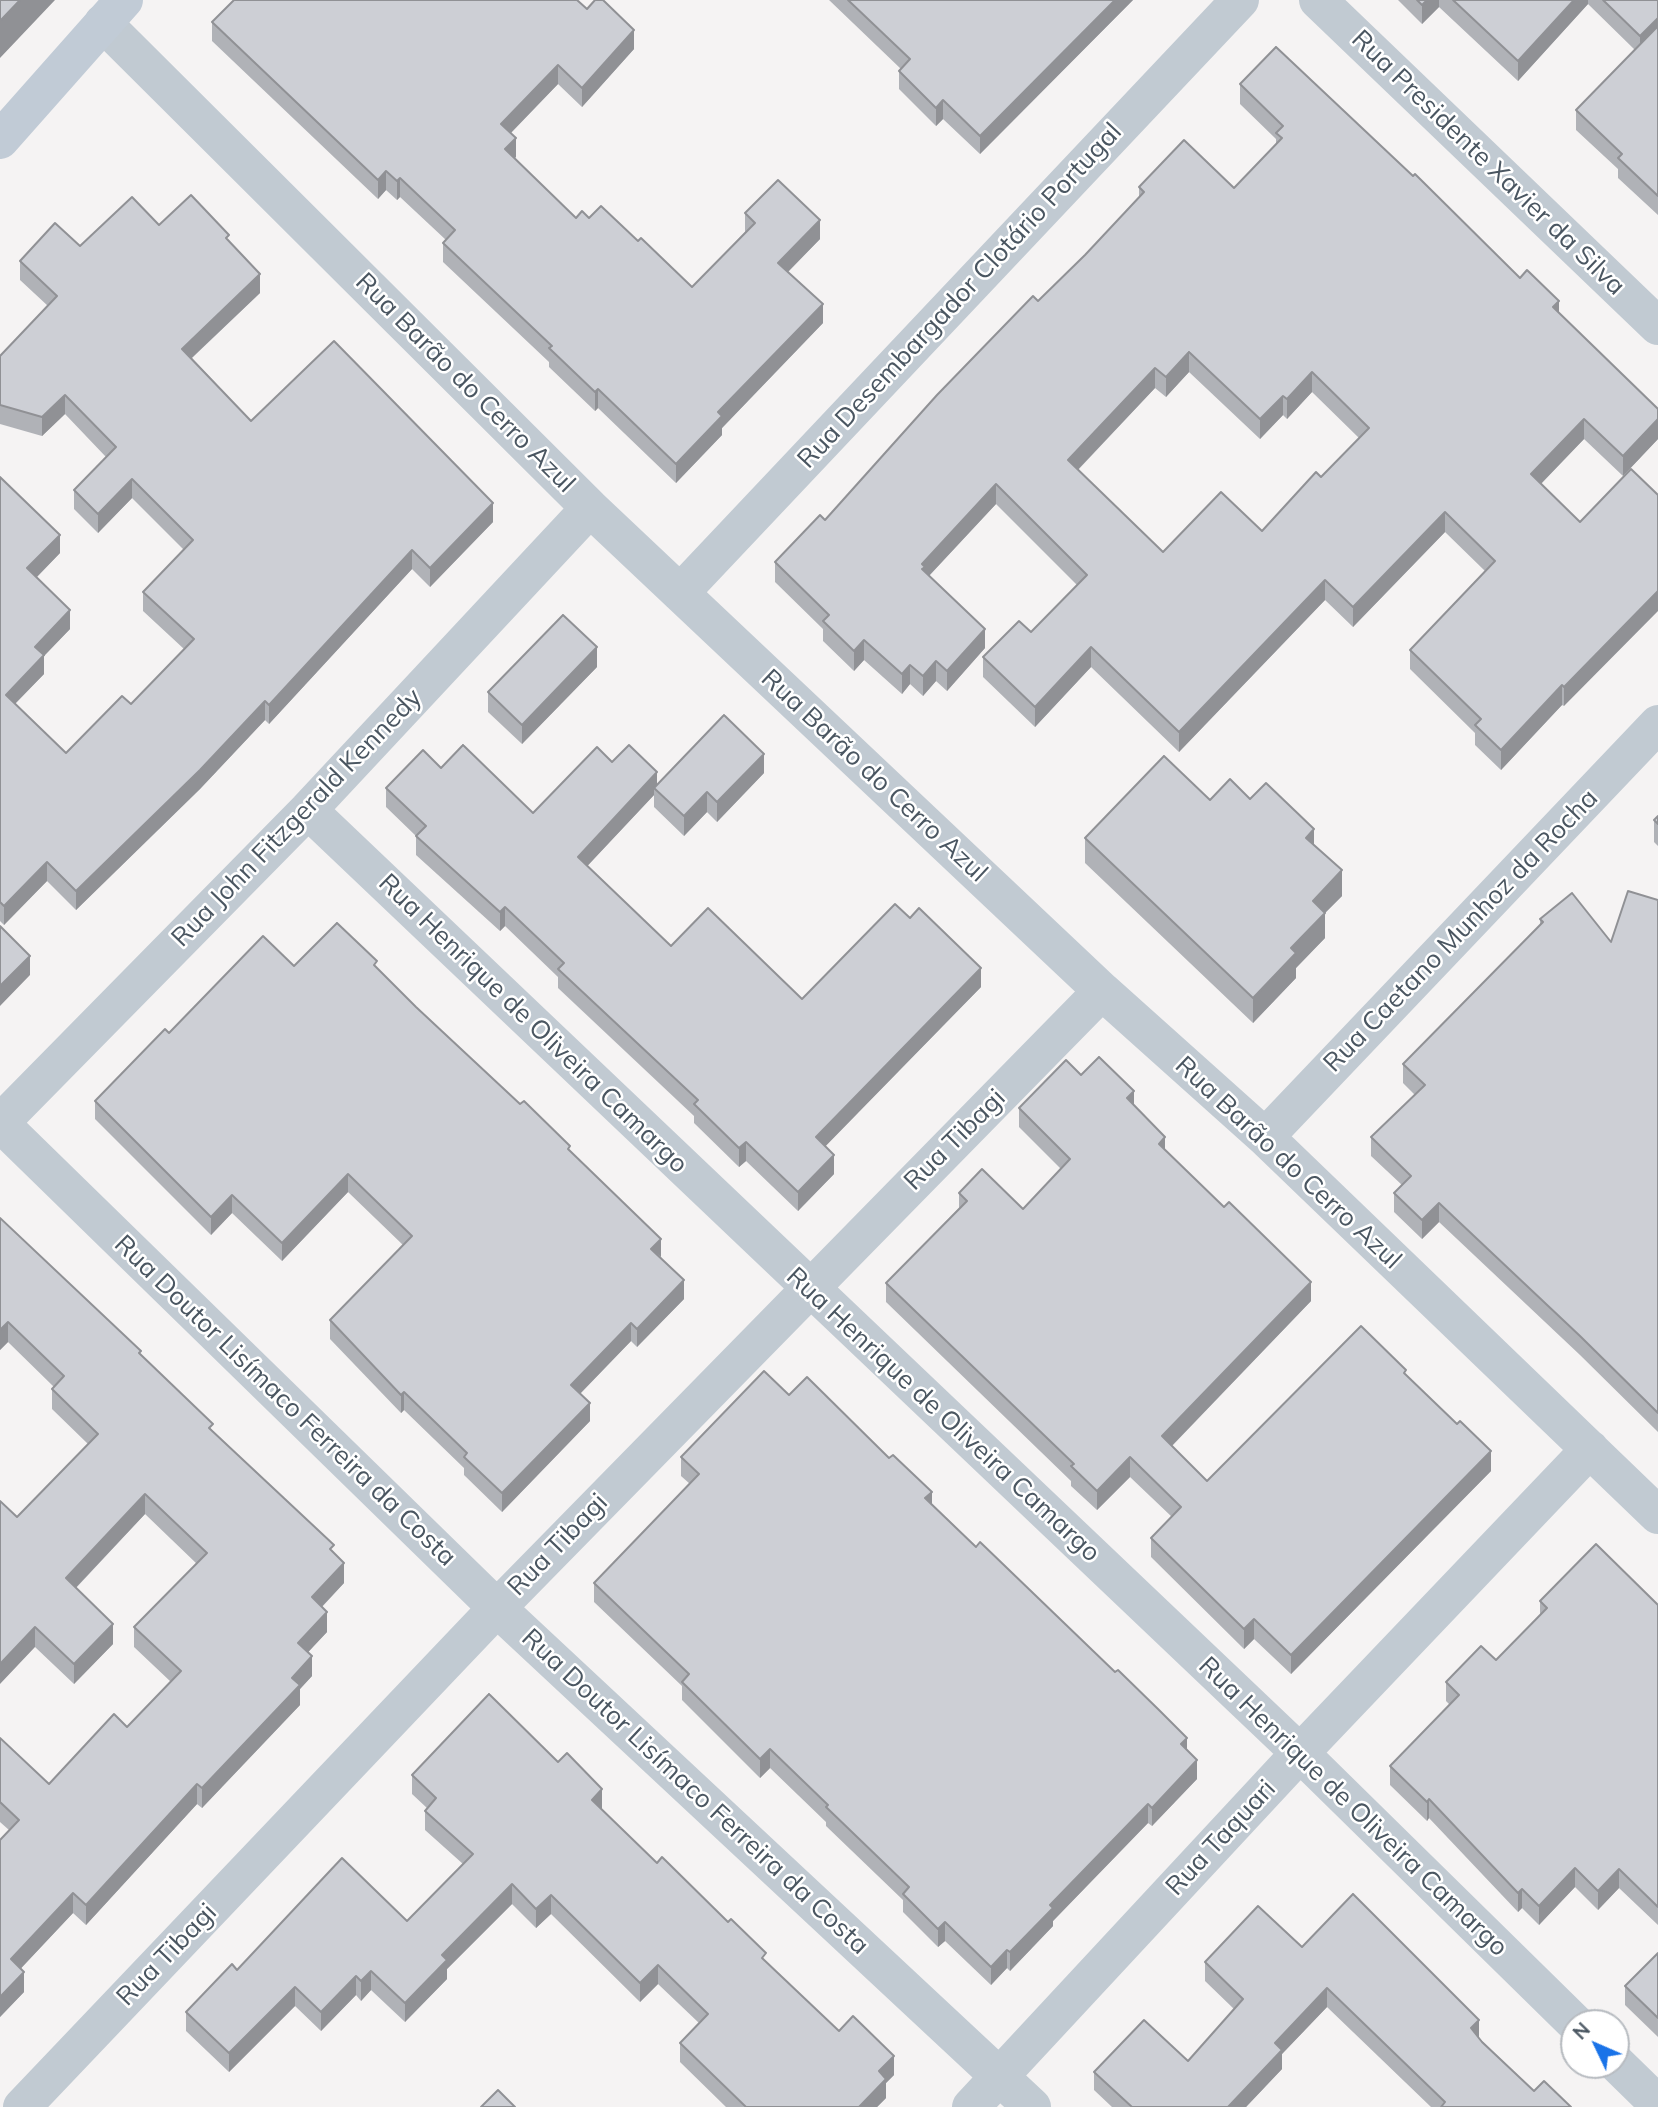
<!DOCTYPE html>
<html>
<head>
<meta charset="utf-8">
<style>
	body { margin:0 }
	#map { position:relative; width:1658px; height:2107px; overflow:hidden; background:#f5f3f3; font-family:Mulish,sans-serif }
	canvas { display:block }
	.north { position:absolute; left:1560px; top:2009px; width:70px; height:70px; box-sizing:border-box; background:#fff; border:2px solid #b7bbc0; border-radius:50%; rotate:314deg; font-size:19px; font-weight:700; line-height:28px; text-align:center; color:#4a5661 }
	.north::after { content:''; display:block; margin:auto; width:24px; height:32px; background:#1a73e8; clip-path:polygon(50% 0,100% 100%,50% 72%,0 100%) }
</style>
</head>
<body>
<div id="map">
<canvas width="1658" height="2107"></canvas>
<div class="north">N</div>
</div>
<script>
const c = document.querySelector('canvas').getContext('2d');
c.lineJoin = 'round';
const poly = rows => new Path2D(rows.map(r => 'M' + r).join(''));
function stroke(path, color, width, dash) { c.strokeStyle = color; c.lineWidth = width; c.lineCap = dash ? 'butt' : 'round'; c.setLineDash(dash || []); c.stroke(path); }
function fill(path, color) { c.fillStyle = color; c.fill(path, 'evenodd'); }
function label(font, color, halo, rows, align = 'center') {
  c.font = font + ' Mulish,sans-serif'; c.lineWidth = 5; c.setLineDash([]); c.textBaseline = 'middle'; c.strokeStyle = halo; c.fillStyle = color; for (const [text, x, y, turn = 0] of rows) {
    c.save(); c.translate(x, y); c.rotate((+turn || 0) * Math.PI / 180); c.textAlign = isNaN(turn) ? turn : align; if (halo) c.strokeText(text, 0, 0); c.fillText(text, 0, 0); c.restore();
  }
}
const street = poly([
	[1318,0,1658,326],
	[103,23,590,508,1102,991,1265,1137,1658,1515],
	[680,593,1240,0],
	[308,810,1300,1753,1575,2023],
	[0,1123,497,1608,1032,2107],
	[0,1123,308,810,590,508],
	[1265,1137,1658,724],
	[1616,2063,1658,2104],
	[22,2107,497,1608,1102,991],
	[971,2107,1300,1753,1590,1449]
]);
const secondary = poly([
	[0,140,124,0]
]);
const wall = poly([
	[829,0,1133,0,980,154,943,119,936,126,899,89,899,71,901,69],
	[1398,0,1658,0,1658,215,1618,178,1618,169,1576,130,1576,110,1635,50,1588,4,1518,81,1439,7,1422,24],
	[587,9,634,49,582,107,558,84,511,133,516,157,514,158,576,218,589,218,638,241,692,287,745,232,745,213,820,239,788,272,823,323,722,428,722,435,676,483,598,408,595,411,549,367,549,362,443,262,443,243,446,240,400,197,397,200,386,190,378,199,212,41,212,22],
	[1240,84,1520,278,1559,313,1658,409,1658,439,1623,476,1584,439,1541,484,1580,522,1564,706,1562,705,1501,770,1475,745,1475,733,1410,669,1410,650,1485,571,1445,532,1353,627,1325,600,1179,752,1091,667,1035,727,983,677,983,657,1031,632,1077,585,996,504,929,576,985,648,947,691,936,681,923,696,910,684,902,694,864,660,854,671,823,641,823,629,775,582,775,562,825,520,1038,301,1085,255,1139,197,1139,187,1234,188,1276,144,1276,139,1240,104],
	[1189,372,1260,439,1283,415,1287,419,1312,392,1359,438,1321,477,1262,531,1163,552,1078,470,1155,388,1166,397],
	[159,225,229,242,260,293,192,358,251,421,493,522,430,587,412,569,269,724,265,720,200,789,76,910,47,881,4,925,0,921,0,477,60,553,37,577,70,629,44,656,44,674,15,704,66,753,131,704,184,649,143,611,143,592,184,550,132,498,98,533,74,509,74,490,106,457,65,414,42,436,0,424,0,356,48,306,20,280,20,261,80,246],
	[597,667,522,744,488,712,488,692],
	[612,762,657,785,764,773,717,822,707,812,684,836,654,807,654,795,587,866,671,946,802,999,981,987,825,1146,834,1174,798,1211,746,1161,739,1167,694,1123,694,1116,558,988,558,977,505,926,500,931,416,855,416,836,386,807,386,788,441,768,533,813],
	[1250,799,1314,845,1342,896,1325,913,1325,938,1296,968,1296,978,1253,1023,1085,863,1085,838],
	[1658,816,1658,846,1654,842,1654,820],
	[1658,900,1658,1432,1580,1355,1439,1222,1422,1239,1394,1212,1394,1193,1402,1185,1371,1156,1371,1137,1415,1095,1403,1083,1403,1064,1540,925,1540,919,1611,942],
	[294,966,377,968,416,1007,570,1151,661,1257,684,1299,637,1347,631,1341,580,1394,590,1421,502,1512,464,1475,464,1468,404,1410,401,1413,330,1339,330,1320,403,1245,348,1192,282,1261,232,1213,211,1235,95,1119,95,1101,169,1033],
	[1081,1075,1134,1105,1165,1150,1311,1301,1172,1446,1207,1481,1406,1375,1491,1471,1291,1674,1254,1639,1244,1649,1151,1557,1151,1538,1172,1517,1130,1477,1097,1510,1071,1486,1071,1481,886,1302,886,1283,959,1208,959,1193,1023,1209,1061,1169,1019,1127,1019,1108],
	[0,1218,141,1355,213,1431,334,1553,344,1583,322,1607,327,1632,308,1652,312,1676,300,1689,300,1705,202,1808,197,1804,86,1925,73,1913,21,1968,24,1992,0,2017,0,1840,9,1830,0,1822,0,1738,49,1784,127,1727,171,1682,134,1647,134,1627,197,1564,145,1514,76,1588,113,1644,74,1684,35,1647,17,1517,88,1444,52,1409,52,1389,54,1387,8,1342,0,1350],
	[789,1395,932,1504,1187,1749,1197,1779,1152,1826,1148,1823,1053,1921,1053,1926,1010,1971,1007,1968,991,1985,945,1941,938,1947,903,1912,903,1900,826,1826,826,1822,770,1768,760,1778,682,1700,682,1686,594,1602,594,1583,690,1484,681,1476,681,1457],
	[1540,1601,1658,1605,1658,1925,1619,1888,1598,1910,1575,1887,1539,1925,1522,1908,1518,1912,1429,1818,1427,1821,1390,1785,1390,1766,1450,1705,1446,1701,1446,1682,1496,1660,1540,1615],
	[412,1775,602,1808,601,1809,657,1863,766,1962,839,2031,894,2075,886,2083,886,2098,877,2107,726,2107,680,2062,680,2043,699,2023,658,1984,640,2002,551,1914,536,1928,512,1904,447,1969,447,1979,405,2022,371,1990,361,2001,356,1995,321,2031,295,2006,229,2072,186,2031,186,2012,237,1970,407,1921,463,1864,425,1830,425,1811,427,1808,412,1794],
	[1302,1947,1479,2038,1534,2091,1571,2107,1431,2107,1327,2007,1282,2054,1282,2069,1246,2107,1112,2107,1094,2090,1094,2072,1188,2061,1234,2009,1205,1981,1205,1962],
	[1658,1953,1658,2037,1625,2005,1625,1986]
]);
const shadedWall = poly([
	[20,0,55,0,0,58,0,21],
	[1115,0,1133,0,980,154,980,136],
	[1427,0,1439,0,1439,7,1422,24,1422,5],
	[1574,0,1588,0,1588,4,1518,81,1518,61],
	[1658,18,1658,37,1640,55,1640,36],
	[634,30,634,49,582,107,582,88],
	[558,65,558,84,501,143,501,124],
	[943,100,943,119,936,126,936,108],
	[516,138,516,157,505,168,505,149],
	[386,171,386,190,378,199,378,180],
	[400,178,400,197,397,200,397,181],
	[820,220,820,239,778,282,778,263],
	[260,274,260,293,182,367,182,349],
	[1559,301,1559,321,1553,307],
	[823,304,823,323,722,428,722,435,676,483,676,464,718,412],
	[1189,352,1189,372,1166,397,1166,377],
	[1155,368,1155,388,1068,480,1068,460],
	[1312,372,1312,392,1287,419,1287,399],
	[598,389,598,408,595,411,595,392],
	[65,395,65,414,42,436,42,417],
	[1283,396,1283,415,1260,439,1260,419],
	[1584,419,1584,439,1531,494,1531,474],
	[1658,419,1658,439,1623,476,1623,456],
	[132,479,132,498,98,533,98,514],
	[996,484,996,504,925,580,922,564],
	[493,503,493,522,430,587,430,568],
	[1445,512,1445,532,1353,627,1353,607],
	[60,535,60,553,27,587,27,568],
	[412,550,412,569,269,724,269,705],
	[1325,580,1325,600,1179,752,1179,732],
	[1658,591,1658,611,1564,706,1564,687],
	[70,610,70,629,44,656,44,674,6,713,6,695,35,647],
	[985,629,985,648,947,691,947,671],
	[864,640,864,660,854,671,854,651],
	[597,647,597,667,522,744,522,725],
	[1091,647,1091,667,1035,727,1035,707],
	[936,661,936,681,923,696,923,676],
	[910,665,910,684,902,694,902,674],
	[1562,685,1562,705,1501,770,1501,750],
	[265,701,265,720,200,789,76,910,76,891],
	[764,754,764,773,717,822,717,802],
	[657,772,657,791,654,788,654,795,578,876,578,857],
	[707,792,707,812,684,836,684,816],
	[1314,829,1314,855,1306,838],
	[47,862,47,881,4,925,4,906],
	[1342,870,1342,896,1325,913,1325,938,1296,968,1296,978,1253,1023,1253,998,1291,948,1313,901],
	[505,907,505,926,500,931,500,912],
	[30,956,30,975,0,1006,0,986],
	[981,968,981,987,816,1156,816,1137],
	[1134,1091,1134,1110,1127,1098],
	[1165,1137,1165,1156,1159,1144],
	[746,1142,746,1161,739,1167,739,1148],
	[834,1155,834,1174,798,1211,798,1192],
	[348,1174,348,1192,282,1261,282,1243],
	[232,1195,232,1213,211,1235,211,1217],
	[1439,1203,1439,1222,1422,1239,1422,1220],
	[661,1239,661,1257,651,1249],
	[684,1280,684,1299,637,1347,637,1329],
	[1311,1282,1311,1301,1162,1456,1162,1436],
	[8,1322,8,1342,0,1350,0,1330],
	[631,1323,631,1341,571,1403,571,1385],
	[404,1392,404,1410,401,1413,401,1395],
	[590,1403,590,1421,502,1512,502,1493],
	[1491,1451,1491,1471,1291,1674,1291,1655],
	[1130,1457,1130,1477,1097,1510,1097,1491],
	[932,1492,932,1511,925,1498],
	[145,1494,145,1514,66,1598,66,1578],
	[344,1563,344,1583,312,1617,312,1597],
	[327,1612,327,1632,298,1663,298,1643],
	[1254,1619,1254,1639,1244,1649,1244,1629],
	[113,1624,113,1644,74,1684,74,1664],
	[35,1627,35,1647,0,1684,0,1664],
	[312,1656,312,1676,300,1689,300,1705,202,1808,202,1788,292,1678],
	[1187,1738,1187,1757,1181,1744],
	[770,1749,770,1768,760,1778,760,1759],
	[1197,1760,1197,1779,1152,1826,1152,1808],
	[197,1784,197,1804,86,1925,86,1905],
	[602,1789,602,1808,592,1819,592,1800],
	[1429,1799,1429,1818,1427,1821,1427,1802],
	[1148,1804,1148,1823,1053,1921,1053,1926,1010,1971,1010,1952,1050,1905],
	[1575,1868,1575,1887,1539,1925,1539,1906],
	[1619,1869,1619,1888,1598,1910,1598,1891],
	[512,1884,512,1904,447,1969,447,1979,405,2022,405,2003,442,1955],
	[1522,1889,1522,1908,1518,1912,1518,1893],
	[73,1893,73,1913,11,1979,11,1959],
	[551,1895,551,1914,536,1928,536,1909],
	[945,1922,945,1941,938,1947,938,1929],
	[1007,1950,1007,1968,991,1985,991,1967],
	[658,1965,658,1984,640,2002,640,1983],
	[371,1971,371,1990,361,2001,361,1981],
	[24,1972,24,1992,0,2017,0,1997],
	[356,1976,356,1995,321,2031,321,2012],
	[295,1987,295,2006,229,2072,229,2053],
	[1327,1988,1327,2007,1282,2054,1282,2069,1246,2107,1228,2107,1275,2043],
	[1479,2020,1479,2039,1471,2028],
	[894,2056,894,2075,886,2083,886,2098,877,2107,859,2107,879,2071]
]);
const building = poly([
	[0,0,20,0,0,21,0,0],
	[234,0,577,0,587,9,595,0,603,0,634,30,582,88,558,65,501,124,516,138,505,149,576,218,582,211,589,218,601,206,638,241,641,238,692,287,755,223,745,213,778,180,820,220,778,263,823,304,718,412,722,416,676,464,598,389,595,392,549,348,552,346,443,243,455,230,400,178,397,181,386,171,378,180,212,22,234,0],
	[848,0,1115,0,980,136,943,100,936,108,899,71,910,59,848,0],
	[1417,0,1427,0,1422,5,1417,0],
	[1453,0,1574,0,1518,61,1453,0],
	[1603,0,1658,0,1658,18,1640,36,1603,0],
	[1658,26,1658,196,1618,158,1622,154,1576,110,1658,26],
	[1276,47,1413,176,1415,174,1520,278,1527,270,1559,301,1553,307,1658,409,1658,419,1623,456,1584,419,1531,474,1580,522,1631,469,1658,495,1658,591,1564,687,1562,685,1501,750,1475,725,1481,719,1410,650,1495,561,1445,512,1353,607,1325,580,1179,732,1091,647,1035,707,983,657,1019,621,1031,632,1087,575,996,484,922,564,925,567,922,569,985,629,947,671,936,661,923,676,910,665,902,674,864,640,854,651,823,621,829,615,775,562,820,515,825,520,937,395,1033,296,1038,301,1085,255,1144,192,1139,187,1184,140,1234,188,1282,138,1276,133,1283,126,1240,84,1276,47],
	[1189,352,1260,419,1283,396,1287,399,1312,372,1369,428,1321,477,1316,472,1262,531,1221,492,1163,552,1068,460,1155,368,1166,377,1189,352],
	[191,195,229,235,226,238,260,274,182,349,251,421,334,341,493,503,430,568,412,550,269,705,265,701,200,770,76,891,47,862,4,906,0,902,0,477,60,535,27,568,70,610,35,647,44,655,6,695,66,753,122,696,131,704,194,639,143,592,193,540,132,479,98,514,74,490,116,447,65,395,42,417,0,405,0,356,57,296,20,261,55,223,80,246,132,197,159,225,191,195],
	[563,615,597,647,522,725,488,692,563,615],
	[724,715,764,754,717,802,707,792,684,816,654,788,724,715],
	[463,745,533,813,597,747,612,762,629,745,657,772,578,857,671,946,708,908,802,999,895,904,910,918,919,908,981,968,816,1137,834,1155,798,1192,746,1142,739,1148,694,1104,698,1100,558,969,564,963,505,907,500,912,416,836,426,826,386,788,423,750,441,768,463,745],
	[1164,756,1210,800,1230,779,1250,799,1266,783,1314,829,1306,838,1342,870,1313,901,1325,913,1291,948,1296,953,1253,998,1085,838,1164,756],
	[1658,816,1658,824,1654,820,1658,816],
	[1628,891,1658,900,1658,1413,1580,1336,1439,1203,1422,1220,1394,1193,1411,1176,1371,1137,1425,1085,1403,1064,1543,922,1540,919,1572,893,1611,942,1628,891],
	[337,923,377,961,374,965,416,1007,520,1104,524,1101,570,1146,568,1149,661,1239,651,1249,684,1280,637,1329,631,1323,571,1385,590,1403,502,1493,464,1457,467,1453,404,1392,401,1395,330,1320,412,1236,348,1174,282,1243,232,1195,211,1217,95,1101,165,1029,169,1033,263,936,294,966,337,923],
	[0,926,30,956,0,986,0,926],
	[1099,1057,1134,1091,1127,1098,1165,1137,1159,1144,1224,1207,1229,1202,1311,1282,1162,1436,1207,1481,1361,1326,1406,1370,1404,1373,1457,1424,1460,1421,1491,1451,1291,1655,1254,1619,1244,1629,1151,1538,1181,1507,1130,1457,1097,1491,1071,1466,1074,1464,886,1283,967,1201,959,1193,982,1169,1023,1209,1070,1159,1019,1108,1066,1060,1081,1075,1099,1057],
	[0,1218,141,1351,139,1353,213,1424,209,1428,334,1545,330,1549,344,1563,312,1597,327,1612,298,1643,312,1656,292,1678,300,1685,202,1788,197,1784,86,1905,73,1893,11,1959,24,1972,0,1997,0,1840,19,1820,0,1802,0,1738,49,1784,114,1714,127,1727,181,1671,134,1627,207,1553,145,1494,66,1578,113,1624,74,1664,35,1627,0,1664,0,1501,17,1517,98,1434,52,1389,64,1376,8,1322,0,1330,0,1218],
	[764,1371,789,1395,807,1377,889,1458,893,1455,932,1492,925,1498,976,1547,980,1542,1115,1672,1118,1670,1159,1710,1187,1738,1181,1744,1197,1760,1152,1808,1148,1804,1050,1905,1053,1908,1010,1952,1007,1950,991,1967,945,1922,938,1929,903,1894,909,1887,826,1807,828,1805,770,1749,760,1759,682,1682,689,1674,594,1583,699,1474,681,1457,764,1371],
	[1596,1544,1658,1605,1658,1907,1619,1869,1598,1891,1575,1868,1539,1906,1522,1889,1518,1893,1429,1799,1427,1802,1390,1766,1459,1695,1446,1682,1481,1646,1496,1660,1547,1608,1540,1601,1596,1544],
	[489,1694,558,1762,567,1753,602,1789,592,1800,657,1863,662,1857,728,1922,731,1919,766,1953,762,1958,839,2031,853,2016,894,2056,879,2071,886,2079,859,2107,746,2107,680,2043,708,2014,658,1965,640,1983,551,1895,536,1909,512,1884,442,1955,447,1960,405,2003,371,1971,361,1981,356,1976,321,2012,295,1987,229,2053,186,2012,232,1964,237,1970,342,1858,407,1921,473,1854,425,1811,436,1798,412,1775,489,1694],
	[1353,1894,1479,2020,1471,2028,1482,2042,1534,2091,1544,2081,1571,2107,1441,2107,1445,2102,1327,1988,1275,2043,1282,2050,1228,2107,1132,2107,1094,2072,1144,2020,1188,2061,1243,1999,1205,1962,1258,1906,1302,1947,1353,1894],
	[1658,1953,1658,2018,1625,1986,1658,1953],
	[498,2090,515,2107,481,2107,498,2090]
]);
const streetNames = [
	["Rua Presidente Xavier da Silva",1488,163,44],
	["Rua Desembargador Clotário Portugal",960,296,-47],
	["Rua Barão do Cerro Azul",465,383,45],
	["Rua Barão do Cerro Azul",874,776,43],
	["Rua John Fitzgerald Kennedy",297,818,-46],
	["Rua Caetano Munhoz da Rocha",1461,931,-46],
	["Rua Henrique de Oliveira Camargo",533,1024,44],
	["Rua Tibagi",955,1140,-45],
	["Rua Barão do Cerro Azul",1288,1163,43],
	["Rua Doutor Lisímaco Ferreira da Costa",285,1401,44],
	["Rua Henrique de Oliveira Camargo",943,1415,43],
	["Rua Tibagi",558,1545,-46],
	["Rua Doutor Lisímaco Ferreira da Costa",695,1792,43],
	["Rua Henrique de Oliveira Camargo",1353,1807,44],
	["Rua Taquari",1221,1838,-47],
	["Rua Tibagi",167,1955,-46]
];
stroke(street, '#c1cad2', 38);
stroke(secondary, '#c1cbd6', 38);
fill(wall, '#b0b2b7');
fill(shadedWall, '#909195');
fill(building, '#cdcfd5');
stroke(building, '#909195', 2);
label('26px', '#4a5661', '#fff', streetNames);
</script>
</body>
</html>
